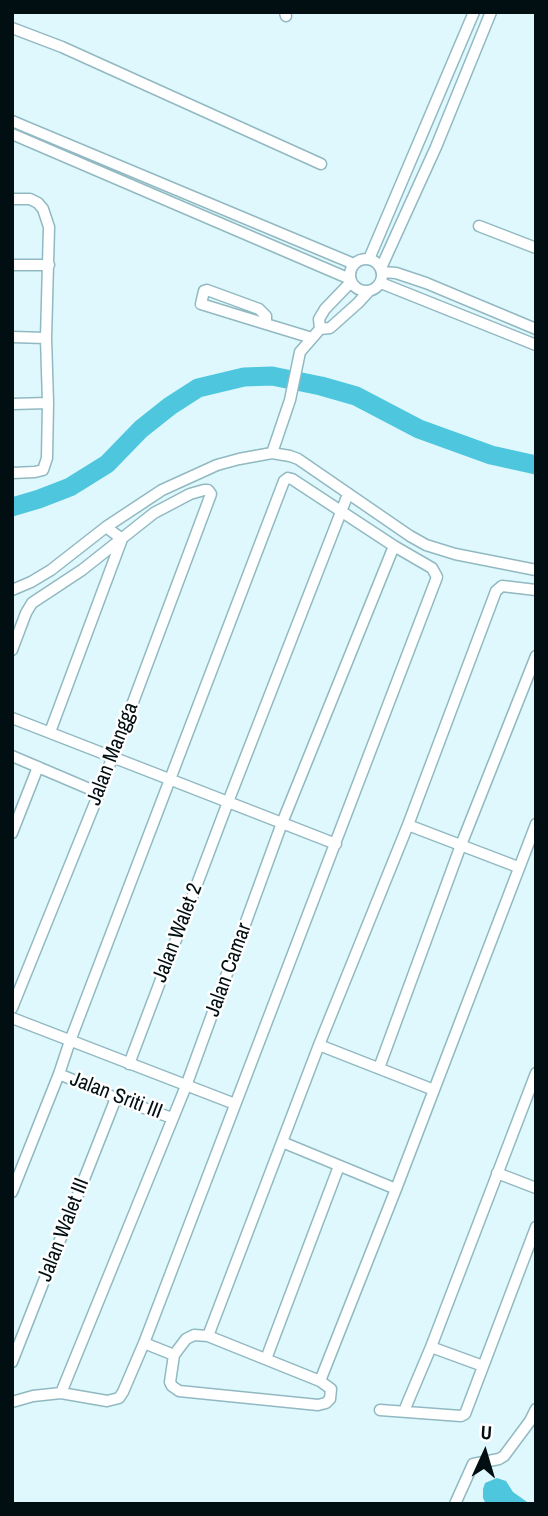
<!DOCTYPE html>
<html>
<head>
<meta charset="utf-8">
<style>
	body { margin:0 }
	#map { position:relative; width:548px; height:1516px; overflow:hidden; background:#dff8fd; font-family:"Archivo Narrow",sans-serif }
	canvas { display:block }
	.frame { position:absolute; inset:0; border:14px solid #020f12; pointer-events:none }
	.north { position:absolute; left:450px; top:1418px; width:70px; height:70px; -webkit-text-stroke:5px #fff; paint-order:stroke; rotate:4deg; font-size:19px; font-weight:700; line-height:28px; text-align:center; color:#020f12 }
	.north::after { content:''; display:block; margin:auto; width:24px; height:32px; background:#020f12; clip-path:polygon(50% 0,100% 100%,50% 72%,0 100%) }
</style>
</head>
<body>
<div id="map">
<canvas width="548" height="1516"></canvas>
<div class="frame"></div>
<div class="north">U</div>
</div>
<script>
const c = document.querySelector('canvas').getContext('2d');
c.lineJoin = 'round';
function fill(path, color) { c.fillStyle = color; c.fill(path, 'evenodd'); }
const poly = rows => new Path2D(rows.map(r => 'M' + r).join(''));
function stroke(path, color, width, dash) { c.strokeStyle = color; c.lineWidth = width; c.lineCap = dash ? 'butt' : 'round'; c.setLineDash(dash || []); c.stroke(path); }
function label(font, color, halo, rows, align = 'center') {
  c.font = font + ' "Archivo Narrow",sans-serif'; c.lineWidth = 5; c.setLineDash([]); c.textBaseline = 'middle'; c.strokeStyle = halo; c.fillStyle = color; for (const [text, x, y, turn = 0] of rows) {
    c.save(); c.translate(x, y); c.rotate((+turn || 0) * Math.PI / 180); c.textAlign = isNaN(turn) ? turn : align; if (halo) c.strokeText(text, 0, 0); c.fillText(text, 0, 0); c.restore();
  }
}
const water = poly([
	[497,1478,506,1481,513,1492,530,1504,486,1504,483,1498,483,1489,485,1483]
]);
const river = poly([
	[12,507,39,499,70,487,107,464,141,429,170,406,198,388,244,377,272,376,321,386,356,396,419,429,491,455,536,465]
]);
const minor = poly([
	[285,12,286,16],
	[12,28,62,47,321,164],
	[12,121,354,264],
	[12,134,350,279],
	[12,199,30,199,38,203,43,209,49,227,46,338,48,403,47,458,43,470,35,472,12,473],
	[479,226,536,248],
	'350 275a16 16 0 1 1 32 0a16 16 0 1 1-32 0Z',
	[369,259,474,12],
	[12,265,49,265],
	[381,268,436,147,491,12],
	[383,272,396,273,426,283,536,329],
	[381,283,536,345],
	[266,324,201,304,204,291,207,290,259,309,266,316,266,324,312,338],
	[320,329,330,328,358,303,369,291],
	[12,337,46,338],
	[12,404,48,403],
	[272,453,290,400,300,352,320,329,319,319,325,309,351,282],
	[12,590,31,582,51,570,106,527,162,490,217,465,239,459,272,453,290,456,298,459,410,536,426,545,455,554,536,570],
	[12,650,26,613,32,603,82,570,154,513,190,494,204,490,208,490,211,494,99,793,12,1008],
	[12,718,336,844],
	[50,732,122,539,106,527],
	[12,756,99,793],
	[408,825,518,867],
	[12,833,38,767],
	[12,1018,235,1104],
	[319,1045,434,1090],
	[129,1064,228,802,348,494],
	[379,1068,461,845,536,656],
	[59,1074,116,1098,172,1118],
	[282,1142,396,1189],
	[497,1173,536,1188],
	[12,1192,59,1074,70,1041,284,481,288,478,292,479,394,546,432,568,437,577,144,1343,123,1392,119,1398,107,1401,61,1393,33,1396,12,1402],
	[194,1335,208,1336,320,1381,331,1389,330,1399,326,1403,318,1405,179,1391,172,1386,170,1382,174,1355,186,1339,194,1335],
	[208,1336,319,1045,408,825,496,591,502,586,536,590],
	[144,1343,174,1355],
	[431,1347,483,1366],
	[266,1359,339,1166],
	[12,1362,116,1098],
	[320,1381,396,1189,536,824],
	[61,1393,186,1086,282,823,394,546],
	[380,1410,461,1416,465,1414,536,1227],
	[404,1411,431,1347,536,1073],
	[455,1504,473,1464,499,1459,504,1456,530,1421,536,1409]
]);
const streetNames = [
	["Jalan Mangga",113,754,-69],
	["Jalan Walet 2",178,933,-69],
	["Jalan Camar",229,970,-70],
	["Jalan Sriti III",116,1096,21],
	["Jalan Walet III",64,1230,-69]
];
fill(water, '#4ec7de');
stroke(river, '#4ec7de', 19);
stroke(minor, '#91b9c2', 13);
stroke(minor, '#fff', 10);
label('21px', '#020f12', '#fff', streetNames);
</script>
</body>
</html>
